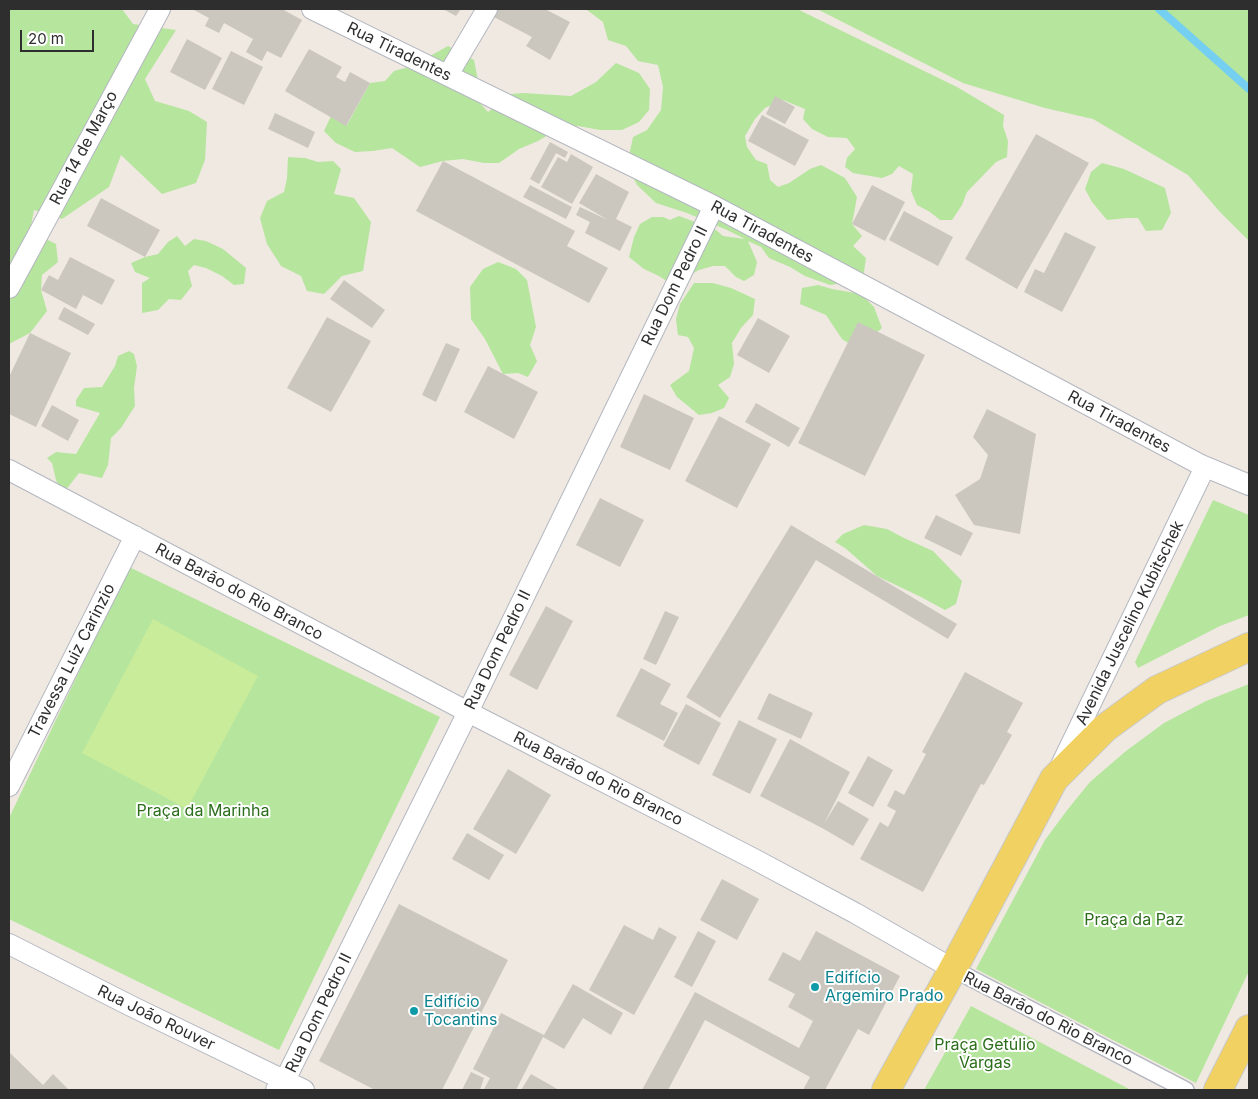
<!DOCTYPE html>
<html>
<head>
<meta charset="utf-8">
<style>
	body { margin:0 }
	#map { position:relative; width:1258px; height:1099px; overflow:hidden; background:#efe9e1; font-family:Inter,sans-serif }
	canvas { display:block }
	.frame { position:absolute; inset:0; border:10px solid #2e2e2e; pointer-events:none }
	.scale { position:absolute; left:20px; top:30px; width:74px; height:22px; box-sizing:border-box; border:2px solid #2e2e2e; border-top:0; padding-left:6px; font-size:15px; line-height:18px; white-space:nowrap; color:#2e2e2e; -webkit-text-stroke:4px #fff; paint-order:stroke }
</style>
</head>
<body>
<div id="map">
<canvas width="1258" height="1099"></canvas>
<div class="frame"></div>
<div class="scale">20 m</div>
</div>
<script>
const c = document.querySelector('canvas').getContext('2d');
c.lineJoin = 'round';
function fill(path, color) { c.fillStyle = color; c.fill(path, 'evenodd'); }
const poly = rows => new Path2D(rows.map(r => 'M' + r).join(''));
function stroke(path, color, width, dash) { c.strokeStyle = color; c.lineWidth = width; c.lineCap = dash ? 'butt' : 'round'; c.setLineDash(dash || []); c.stroke(path); }
function label(font, color, halo, rows, align = 'center') {
  c.font = font + ' Inter,sans-serif'; c.lineWidth = 4; c.setLineDash([]); c.textBaseline = 'middle'; c.strokeStyle = halo; c.fillStyle = color; for (const [text, x, y, turn = 0] of rows) {
    c.save(); c.translate(x, y); c.rotate((+turn || 0) * Math.PI / 180); c.textAlign = isNaN(turn) ? turn : align; if (halo) c.strokeText(text, 0, 0); c.fillText(text, 0, 0); c.restore();
  }
}
const green = poly([
	[9,9,122,9,133,24,176,30,145,79,155,101,189,111,207,122,205,160,196,183,162,194,121,155,109,187,62,219,34,210,30,231,56,244,58,262,42,275,41,290,47,311,30,333,9,344],
	[587,9,797,9,957,87,1004,115,1003,126,1008,141,1007,157,996,162,967,192,962,205,952,220,940,220,930,212,917,205,911,191,913,174,899,166,892,174,882,178,853,173,845,167,847,158,855,149,847,138,828,137,812,129,803,119,805,109,783,100,765,108,755,119,745,136,747,147,756,160,767,164,770,180,778,187,789,183,810,169,821,165,845,178,857,197,852,224,862,236,853,246,866,258,862,285,844,283,830,285,805,276,790,267,769,258,761,247,748,241,757,262,754,275,744,281,736,277,725,266,713,266,699,270,688,276,668,282,659,276,644,269,629,257,634,237,640,224,652,217,663,217,670,220,679,216,716,230,723,236,745,239,727,230,687,213,656,203,637,185,626,163,630,151,633,137,647,130,661,110,663,87,658,65,638,61,626,46,608,40,603,22,587,10],
	[817,9,1249,9,1249,241,1220,212,1188,175,1093,119,1045,108,963,83],
	[448,46,474,60,480,91,478,101,488,112,511,94,523,93,571,96,596,82,616,63,639,73,650,89,649,110,639,122,622,130,600,130,578,126,558,129,538,141,519,149,499,163,484,163,463,159,443,161,420,167,392,148,373,151,355,152,336,143,324,131,331,116,347,125,370,83,385,81,394,71,412,66],
	[288,157,305,158,318,162,333,161,341,169,334,194,354,198,371,222,363,271,342,276,324,294,307,291,301,276,281,266,267,244,260,218,267,201,284,192,287,178],
	[1102,163,1124,169,1165,188,1171,213,1162,230,1146,231,1138,218,1127,218,1107,220,1092,202,1085,189,1091,172],
	[177,236,185,246,194,239,206,241,223,249,246,268,244,284,234,285,222,276,206,268,194,265,188,271,192,286,181,300,169,299,158,310,142,313,142,283,150,278,135,272,131,263,145,257,158,254,168,242],
	[498,262,516,269,527,280,536,327,530,345,537,361,528,377,518,373,503,374,485,339,471,319,470,287,483,269],
	[694,283,713,283,731,288,755,299,753,315,741,328,732,343,734,364,730,377,718,385,729,398,724,408,712,413,699,415,677,397,670,385,689,371,694,348,688,337,678,335,676,319,680,304],
	[818,285,832,289,861,294,874,307,882,328,868,340,853,346,842,339,826,315,800,304,802,288],
	[129,351,134,354,137,366,134,388,135,406,121,428,111,438,108,465,102,478,79,473,65,491,61,492,56,480,52,463,47,458,56,452,76,454,100,413,76,406,76,400,84,388,102,387,115,366,118,356],
	[1213,500,1249,515,1249,615,1220,626,1138,668,1135,662],
	[864,525,887,529,904,538,933,551,962,581,956,604,945,610,921,597,877,576,845,548,835,542,843,534],
	[129,567,440,717,279,1050,9,919,9,818],
	[1249,684,1249,971,1196,1083,976,969,1045,840,1068,809,1090,782,1126,751,1164,723,1206,701],
	[971,1006,1131,1090,924,1090]
]);
const pitch = poly([
	[153,619,258,676,187,809,82,753]
]);
const stream = poly([
	[1159,9,1249,89]
]);
const building = poly([
	[192,9,282,9,302,20,281,58,267,51,262,61,246,52,253,39,224,23,219,33,205,26,209,18],
	[443,9,461,9,456,16],
	[493,9,545,9,570,22,550,60,526,46,532,37,490,15],
	[187,39,222,58,205,90,170,72],
	[309,49,342,67,336,77,345,82,350,72,370,83,346,126,285,91],
	[231,51,263,67,244,105,212,89],
	[775,96,795,107,785,124,766,114],
	[275,113,315,132,308,148,268,129],
	[762,115,809,140,795,166,748,141],
	[1036,134,1089,163,1017,289,965,259],
	[550,142,568,152,565,158,556,153,539,184,530,179],
	[571,154,593,167,572,204,541,187,558,157,567,162],
	[443,161,575,231,567,246,608,268,589,303,416,211],
	[596,174,629,192,616,219,632,227,620,251,585,233,590,222,576,215,580,207,608,220,579,203],
	[530,185,572,207,566,219,523,197],
	[872,185,905,202,885,241,852,224],
	[101,198,160,230,145,257,87,226],
	[904,211,953,237,938,266,889,240],
	[1065,232,1096,247,1062,312,1024,292,1035,269,1044,273],
	[70,257,115,280,102,305,83,295,76,309,41,290,49,275,58,280],
	[344,280,385,310,372,328,330,299],
	[64,307,95,324,88,335,58,319],
	[327,317,371,341,331,412,287,388],
	[758,318,790,336,769,373,737,355],
	[858,322,925,355,865,476,798,443],
	[30,333,71,353,36,427,9,414,9,377],
	[446,343,460,349,436,402,422,395],
	[488,366,538,392,514,439,464,412],
	[644,394,694,418,670,470,620,447],
	[756,403,800,428,789,447,745,422],
	[52,405,79,420,68,441,41,426],
	[987,409,1036,434,1020,534,974,525,955,495,980,479,988,455,973,437],
	[719,416,771,444,737,508,685,481],
	[600,498,644,520,620,567,576,545],
	[936,515,973,533,961,556,924,538],
	[791,525,957,624,948,639,816,560,720,718,686,697],
	[546,606,573,621,537,690,509,675],
	[665,611,679,617,656,665,643,659],
	[641,668,671,684,660,704,678,713,664,741,616,716],
	[965,672,1023,703,1007,732,1012,735,984,785,981,784,923,892,860,859,880,822,888,827,896,811,887,806,895,790,904,795,926,754,922,752],
	[769,693,813,713,801,739,757,719],
	[686,704,721,723,699,765,663,746],
	[739,720,777,739,750,794,712,775],
	[790,739,850,772,824,824,838,801,869,819,853,846,822,828,760,796],
	[868,756,893,770,873,807,848,793],
	[508,769,551,795,516,854,473,829],
	[467,833,504,855,489,880,452,859],
	[722,879,759,899,737,940,700,920],
	[399,904,508,960,442,1090,375,1090,319,1061],
	[624,925,653,940,659,927,677,937,634,1015,589,990],
	[698,931,716,941,692,987,674,977],
	[816,931,900,976,869,1035,858,1029,825,1090,803,1090,810,1077,705,1020,668,1090,642,1090,695,992,799,1048,813,1021,788,1007,795,994,768,980,783,952,800,961],
	[573,984,623,1013,611,1035,583,1018,564,1049,543,1037,516,1090,487,1090,484,1089,490,1078,473,1069,501,1013,544,1035],
	[9,1052,43,1085,53,1074,69,1090,9,1090],
	[471,1072,484,1078,480,1090,462,1090],
	[531,1074,559,1090,521,1090]
]);
const pedestrian = poly([
	[953,969,1186,1090]
]);
const minor = poly([
	[312,9,714,206,1201,465,1249,485],
	[448,75,487,9],
	[9,288,160,9],
	[9,470,468,712,754,859,855,913,953,969],
	[1061,765,1205,467],
	[9,786,135,536],
	[9,944,131,1006,304,1090],
	[276,1090,285,1080,468,712,714,206]
]);
const primary = poly([
	[886,1090,953,969,1054,779,1105,728,1157,690,1249,647],
	[1218,1090,1249,1029]
]);
const markers = [
	[815,987,5,"#0f9aa8"],
	[414,1011,5,"#0f9aa8"]
];
const streetNames = [
	["Rua Tiradentes",399,52,26],
	["Rua 14 de Março",84,148,-62],
	["Rua Tiradentes",762,232,28],
	["Rua Dom Pedro II",675,286,-64],
	["Rua Tiradentes",1119,422,28],
	["Rua Barão do Rio Branco",239,592,28],
	["Avenida Juscelino Kubitschek",1130,623,-64],
	["Rua Dom Pedro II",498,650,-64],
	["Travessa Luiz Carinzio",72,661,-63],
	["Rua Barão do Rio Branco",598,779,27],
	["Rua Dom Pedro II",319,1013,-64],
	["Rua João Rouver",156,1018,26],
	["Rua Barão do Rio Branco",1048,1019,27]
];
const parkNames = [
	["Praça da Marinha",203,811],
	["Praça da Paz",1134,920],
	["Praça Getúlio",985,1045],
	["Vargas",985,1063]
];
const cultureNames = [
	["Edifício",825,978],
	["Argemiro Prado",825,996],
	["Edifício",424,1002],
	["Tocantins",424,1020]
];
fill(green, '#b6e59e');
fill(pitch, '#c9ec9a');
stroke(stream, '#75cff0', 8);
fill(building, '#cbc7bf');
stroke(pedestrian, '#b4b7c1', 18);
stroke(minor, '#b4b7c1', 22);
stroke(primary, '#c9c9c9', 30);
stroke(pedestrian, '#fff', 15);
stroke(minor, '#fff', 20);
stroke(primary, '#f2d163', 28);
for (const [x, y, r, color] of markers) { const dot = new Path2D(); dot.arc(x, y, r, 0, 2 * Math.PI); c.fillStyle = color; c.fill(dot); stroke(dot, '#fff', 2); }
label('16px', '#2e2e2e', '#fff', streetNames);
label('16px', '#2c6e1b', '#fff', parkNames);
label('16px', '#0d838f', '#fff', cultureNames, 'left');
</script>
</body>
</html>
